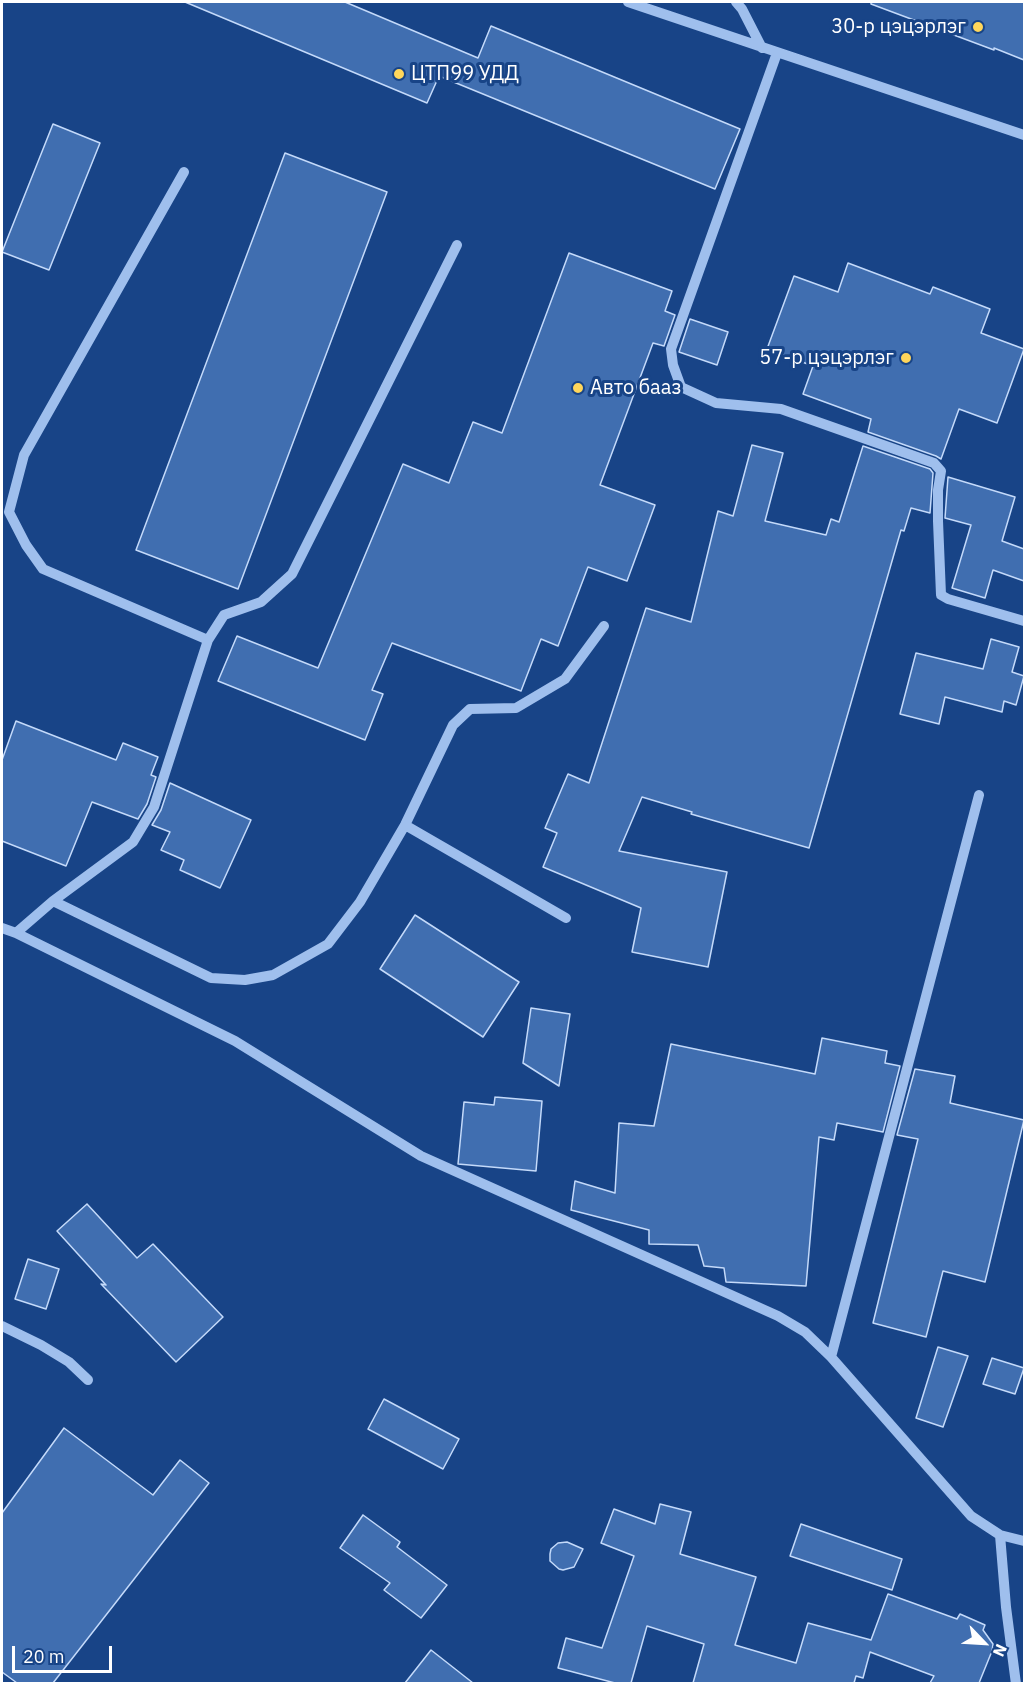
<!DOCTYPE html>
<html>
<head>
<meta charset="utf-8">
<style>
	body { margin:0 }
	#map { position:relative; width:1026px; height:1685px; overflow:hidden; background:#184487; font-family:"IBM Plex Sans",sans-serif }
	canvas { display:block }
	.frame { position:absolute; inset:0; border:3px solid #fff; pointer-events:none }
	.north { position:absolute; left:954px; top:1613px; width:60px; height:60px; -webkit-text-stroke:4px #184487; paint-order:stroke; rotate:115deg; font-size:16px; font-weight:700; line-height:24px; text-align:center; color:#fff }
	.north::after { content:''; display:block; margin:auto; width:21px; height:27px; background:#fff; clip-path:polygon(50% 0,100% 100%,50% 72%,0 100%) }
	.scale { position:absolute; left:12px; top:1646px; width:100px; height:27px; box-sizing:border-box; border:3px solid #fff; border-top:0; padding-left:8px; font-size:18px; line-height:21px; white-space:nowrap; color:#fff; -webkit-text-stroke:4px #184487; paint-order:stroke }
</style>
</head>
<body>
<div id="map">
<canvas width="1026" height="1685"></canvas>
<div class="frame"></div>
<div class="north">N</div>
<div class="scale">20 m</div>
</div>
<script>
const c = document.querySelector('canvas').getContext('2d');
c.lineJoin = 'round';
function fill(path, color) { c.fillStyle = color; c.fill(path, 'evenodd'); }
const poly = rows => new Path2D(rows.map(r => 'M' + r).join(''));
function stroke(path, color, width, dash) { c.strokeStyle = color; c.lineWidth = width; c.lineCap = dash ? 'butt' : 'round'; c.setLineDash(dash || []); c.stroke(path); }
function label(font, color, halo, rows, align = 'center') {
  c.font = font + ' "IBM Plex Sans",sans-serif'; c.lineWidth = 6; c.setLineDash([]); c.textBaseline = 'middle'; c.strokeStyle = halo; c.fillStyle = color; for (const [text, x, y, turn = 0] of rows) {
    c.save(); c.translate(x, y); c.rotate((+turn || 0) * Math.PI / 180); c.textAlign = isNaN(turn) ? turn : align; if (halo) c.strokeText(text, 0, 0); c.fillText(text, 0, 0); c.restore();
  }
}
const building = poly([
	[185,2,345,2,478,58,491,26,740,129,715,189,439,76,427,103,185,2],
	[871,2,1024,2,1024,60,994,48,994,50,871,4,871,2],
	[53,124,100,143,49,270,2,252,53,124],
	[285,153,387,192,238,589,136,550,285,153],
	[569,253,672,291,665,311,675,315,664,346,653,343,600,485,655,505,627,581,588,567,558,646,541,639,521,691,392,643,372,690,383,694,365,740,218,681,237,636,318,668,403,464,449,483,473,422,502,433,569,253],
	[848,263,930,294,933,287,990,309,981,333,1024,349,997,423,959,409,941,459,936,456,868,432,871,419,803,394,813,366,767,349,794,276,838,292,848,263],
	[690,319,728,332,717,365,679,352,690,319],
	[752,445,783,453,765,521,826,535,831,519,839,522,863,446,930,469,933,473,930,513,911,508,904,531,901,530,809,848,691,814,692,812,642,797,619,851,727,872,708,967,632,952,641,908,543,867,557,833,545,828,568,774,589,783,646,608,691,622,718,511,733,516,752,445],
	[948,477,1015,497,1002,541,1024,549,1024,581,993,570,985,598,952,588,971,525,945,518,948,477],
	[991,639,1019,647,1012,672,1024,676,1016,705,1004,701,1002,712,945,697,939,724,900,714,916,653,983,669,991,639],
	[16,721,116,760,123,743,158,757,151,775,156,777,147,804,138,819,92,802,66,866,2,841,2,760,16,721],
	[170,783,251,820,220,888,180,870,184,860,161,850,170,832,152,825,161,810,170,783],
	[415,915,519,982,483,1037,380,969,415,915],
	[531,1008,570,1014,559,1086,523,1063,531,1008],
	[822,1038,887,1051,885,1063,900,1066,883,1132,837,1123,834,1140,819,1137,806,1286,726,1282,724,1268,704,1266,698,1245,649,1244,649,1230,571,1210,575,1181,615,1193,619,1123,654,1126,671,1044,815,1074,822,1038],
	[915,1069,955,1076,950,1103,1024,1120,985,1282,943,1271,926,1337,873,1323,918,1139,897,1135,915,1069],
	[495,1097,542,1101,536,1171,458,1164,464,1102,494,1105,495,1097],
	[87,1204,137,1258,153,1244,223,1317,176,1362,101,1284,106,1285,57,1231,87,1204],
	[28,1259,59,1269,46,1309,15,1299,28,1259],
	[938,1347,968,1356,943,1427,916,1418,938,1347],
	[992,1358,1024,1368,1015,1394,983,1384,992,1358],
	[384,1399,459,1439,443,1469,368,1429,384,1399],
	[64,1428,153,1495,180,1460,209,1483,53,1683,17,1683,2,1672,2,1513,64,1428],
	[660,1504,691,1512,680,1554,756,1577,735,1645,796,1663,808,1623,871,1640,888,1594,957,1619,960,1614,985,1625,983,1630,993,1644,992,1651,979,1683,930,1683,934,1676,870,1652,863,1678,856,1676,854,1683,693,1683,704,1644,647,1626,631,1683,615,1683,558,1668,566,1638,602,1648,634,1556,601,1543,614,1509,655,1524,660,1504],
	[363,1515,400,1542,397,1547,447,1585,421,1618,384,1590,390,1583,340,1548,363,1515],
	[801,1524,902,1559,892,1590,790,1556,801,1524],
	[567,1542,583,1549,574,1567,563,1570,559,1569,550,1561,550,1554,551,1549,558,1543,567,1542],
	[431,1650,473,1683,405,1683,431,1650]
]);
const minor = poly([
	[628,2,1024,135],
	[736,2,742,9,762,48],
	[777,53,671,349,673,365,681,387,716,403,781,409,934,463,941,471,938,490,938,521,941,595,948,599,1024,621],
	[184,172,24,455,9,512,26,545,43,569,208,640],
	[405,825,566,918],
	[53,901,211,978,245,980,273,975,328,944,360,902,405,825,453,725,470,709,516,708,565,679,604,626],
	[2,928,16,933,235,1041,421,1156,778,1316,805,1332,831,1357,971,1516,1000,1535,1024,1541],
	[16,933,53,901,133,842,154,807,208,640,224,615,261,602,292,574,457,245],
	[2,1326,41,1345,69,1362,88,1380],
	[831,1357,979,795],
	[1000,1535,1006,1607,1016,1684]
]);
const markers = [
	[978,27,6,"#ffd65b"],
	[399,74,6,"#ffd65b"],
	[906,358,6,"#ffd65b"],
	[578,388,6,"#ffd65b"]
];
const poiNames = [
	["30-р цэцэрлэг",966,27],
	["ЦТП99 УДД",411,74,"left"],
	["57-р цэцэрлэг",894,358],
	["Авто бааз",590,388,"left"]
];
fill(building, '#406eb0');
stroke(building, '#c4dafa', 1.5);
stroke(minor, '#9fbfed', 10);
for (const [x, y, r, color] of markers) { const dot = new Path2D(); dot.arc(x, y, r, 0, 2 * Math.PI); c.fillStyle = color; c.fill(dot); stroke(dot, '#184487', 2); }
label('20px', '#fff', '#184487', poiNames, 'right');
</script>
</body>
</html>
